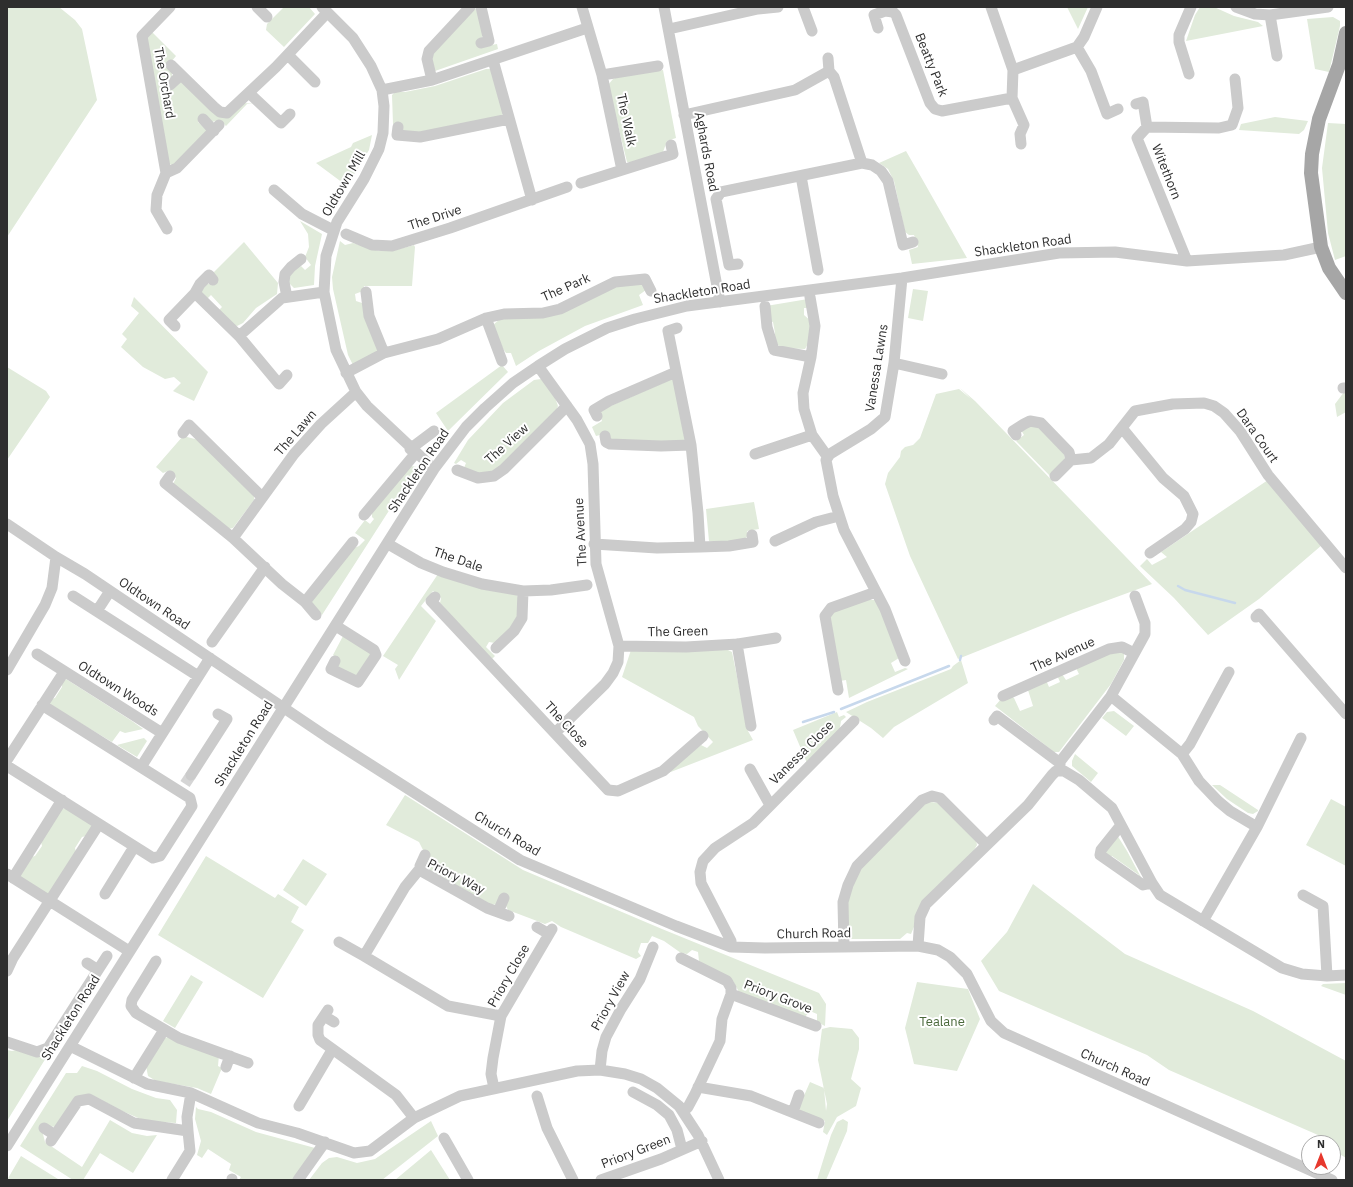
<!DOCTYPE html>
<html>
<head>
<meta charset="utf-8">
<style>
	body { margin:0 }
	#map { position:relative; width:1353px; height:1187px; overflow:hidden; background:#fff; font-family:"IBM Plex Sans",sans-serif }
	canvas { display:block }
	.frame { position:absolute; inset:0; border:8px solid #2e2e2e; pointer-events:none }
	.north { position:absolute; left:1301px; top:1135px; width:40px; height:40px; box-sizing:border-box; background:#fff; border:1px solid #ababab; border-radius:50%; rotate:0deg; font-size:11px; font-weight:700; line-height:16px; text-align:center; color:#2e2e2e }
	.north::after { content:''; display:block; margin:auto; width:14px; height:18px; background:#e7382d; clip-path:polygon(50% 0,100% 100%,50% 72%,0 100%) }
</style>
</head>
<body>
<div id="map">
<canvas width="1353" height="1187"></canvas>
<div class="frame"></div>
<div class="north">N</div>
</div>
<script>
const c = document.querySelector('canvas').getContext('2d');
c.lineJoin = 'round';
function fill(path, color) { c.fillStyle = color; c.fill(path, 'evenodd'); }
const poly = rows => new Path2D(rows.map(r => 'M' + r).join(''));
function stroke(path, color, width, dash) { c.strokeStyle = color; c.lineWidth = width; c.lineCap = dash ? 'butt' : 'round'; c.setLineDash(dash || []); c.stroke(path); }
function label(font, color, halo, rows, align = 'center') {
  c.font = font + ' "IBM Plex Sans",sans-serif'; c.lineWidth = 4; c.setLineDash([]); c.textBaseline = 'middle'; c.strokeStyle = halo; c.fillStyle = color; for (const [text, x, y, turn = 0] of rows) {
    c.save(); c.translate(x, y); c.rotate((+turn || 0) * Math.PI / 180); c.textAlign = isNaN(turn) ? turn : align; if (halo) c.strokeText(text, 0, 0); c.fillText(text, 0, 0); c.restore();
  }
}
const green = poly([
	[7,7,59,7,75,20,82,29,97,100,7,237],
	[284,7,309,7,315,14,284,47,266,30,267,24],
	[1067,7,1088,7,1078,29],
	[1200,7,1214,7,1234,16,1258,22,1263,26,1186,41,1195,15],
	[473,9,476,9,483,31,480,47,497,44,498,49,435,71,431,63,433,51],
	[1333,17,1340,21,1340,26,1329,72,1315,69,1307,19],
	[151,31,176,56,167,67,172,73,172,77,178,83,181,82,222,117,244,103,254,104,247,104,226,126,220,120,212,122,205,115,198,122,209,132,179,161,172,165,169,164,147,38],
	[486,69,490,69,492,72,503,114,501,116,431,133,404,132,401,125,393,124,392,95,395,92,405,92,435,86],
	[663,70,676,138,667,141,663,152,633,163,627,162,608,85,613,79,618,77],
	[1275,117,1308,121,1304,130,1299,134,1239,130,1241,124],
	[1328,123,1346,124,1346,256,1335,260,1328,233,1322,168],
	[372,135,369,150,347,186,316,163,351,147,353,143],
	[906,151,921,177,967,258,912,264,909,250,918,247,914,235,909,235,905,232,894,181,888,169,879,163],
	[300,221,322,234,315,266,314,285,294,288,289,283,290,273,301,266,305,270,311,265,305,257,309,247,308,234],
	[340,241,345,245,353,243,379,251,392,251,414,245,415,247,412,286,364,286,363,291,355,294,356,301,362,303,378,351,353,365,348,355,333,289,332,277],
	[244,242,278,283,277,294,256,308,243,323,237,326,230,324,218,311,222,307,211,295,207,299,200,291,205,284,214,284,218,279,213,273],
	[645,283,646,290,639,295,643,305,585,326,539,351,516,366,511,353,506,353,503,349,493,325,500,319,531,318,610,287],
	[913,289,928,291,923,321,908,318],
	[134,297,208,372,194,401,173,391,181,383,174,377,165,379,143,367,121,347,127,339,122,334,139,313,131,306],
	[808,299,809,308,804,308,804,315,812,322,809,342,805,349,780,348,774,338,775,333,773,322,769,321,766,306],
	[502,365,508,372,448,431,436,413],
	[7,367,46,391,50,397,7,460],
	[541,379,553,392,558,406,555,414,497,470,478,475,464,468,466,463,461,460,456,464,454,463,468,440,503,403,534,380],
	[672,379,675,384,685,441,612,441,608,433,596,436,592,427,602,421,599,411],
	[960,388,975,401,1071,500,1152,584,1073,613,958,659,910,556,885,484,888,473,900,457,901,451,905,447,913,445,920,438,936,394,959,389,971,399],
	[1344,392,1346,395,1346,412,1337,417,1335,404],
	[1027,426,1037,426,1064,453,1065,459,1050,476,1016,441,1024,435,1021,430],
	[183,436,199,440,254,494,254,500,233,528,228,529,173,484,176,478,168,471,163,473,156,467],
	[411,466,417,467,322,615,317,611,312,604,312,601,354,548,359,546,365,540,355,533,365,520,370,524,374,519,372,517,372,510],
	[1268,480,1322,545,1259,599,1208,635,1174,598,1140,566,1147,559,1152,565,1167,557,1161,552],
	[754,502,759,529,747,531,748,536,742,541,709,541,706,509],
	[438,574,517,595,520,606,516,623,495,643,489,642,486,647,495,656,491,660,440,603,441,598,433,591,421,606,436,621,399,680,395,669,398,665,383,656],
	[868,600,875,600,879,604,899,658,891,663,895,672,905,668,908,669,849,698,846,680,840,681,828,627,831,613],
	[343,636,369,651,371,655,358,677,338,668,338,659,333,655],
	[726,649,732,652,748,731,753,740,663,775,701,745,707,748,713,742,698,726,694,717,622,677,631,650],
	[1118,650,1124,654,1124,660,1111,684,1059,752,1054,752,995,706,1001,699,1011,696,1014,698,1020,711,1033,706,1028,690,1046,680,1049,687,1060,682,1057,675,1062,674,1066,680,1079,674,1076,668],
	[961,660,968,683,894,727,883,738,871,728,846,712,867,702,951,669,953,666],
	[66,679,132,721,143,729,125,733,120,731,112,742,50,705,48,704,51,699,55,698,62,687,62,683],
	[1114,711,1134,726,1126,736,1102,718,1107,712],
	[837,712,839,717,844,715,846,717,841,721,839,733,807,763,793,730],
	[144,738,147,741,137,757,117,745],
	[1075,754,1098,773,1091,782,1072,766,1072,761],
	[1212,785,1220,785,1258,810,1258,811,1253,814,1248,813,1227,799],
	[405,795,523,870,662,929,819,993,826,1004,825,1026,817,1022,817,1014,810,1011,805,1017,739,992,733,981,699,961,698,952,692,950,687,954,681,953,664,941,652,936,648,943,641,943,638,952,641,956,636,959,561,927,552,921,545,924,508,910,506,906,490,904,426,868,429,855,423,850,419,842,386,825],
	[1331,799,1346,807,1346,866,1306,845],
	[931,802,939,803,976,840,977,845,973,852,926,898,911,934,907,933,900,939,850,939,848,937,846,903,862,864,926,803],
	[66,808,91,824,92,827,86,836,82,837,75,848,76,852,49,894,46,894,21,879,20,875,31,857,35,856,42,846,41,842,62,809],
	[1117,835,1127,851,1143,881,1138,878,1139,875,1112,856,1110,858,1104,852],
	[206,856,275,898,278,894,299,907,291,922,304,930,263,998,158,935],
	[303,859,327,874,306,906,283,890],
	[1033,884,1125,954,1253,1011,1346,1061,1346,1158,1333,1150,1333,1143,1326,1143,1318,1135,1169,1070,1147,1055,999,991,981,961,1007,932],
	[191,975,203,982,175,1028,163,1021],
	[917,982,968,989,980,1019,957,1071,914,1064,905,1028],
	[1346,983,1346,995,1321,986,1323,984],
	[830,1027,852,1029,859,1038,859,1049,851,1079,861,1088,856,1106,837,1117,827,1135,823,1132,825,1121,801,1112,799,1107,810,1082,824,1088,826,1111,827,1104,818,1060,822,1029],
	[168,1037,219,1055,218,1066,222,1068,211,1094,197,1088,156,1081,148,1076,146,1066,165,1038],
	[7,1050,12,1051,16,1050,37,1056,49,1053,7,1121],
	[82,1066,97,1071,132,1089,156,1098,170,1100,177,1110,176,1123,145,1121,120,1110,98,1098,88,1097,56,1127,48,1126,43,1134,45,1142,82,1167,110,1120,132,1133,147,1136,157,1135,133,1173,100,1153,83,1180,73,1180,20,1146,66,1073,77,1073],
	[196,1107,198,1109,211,1112,256,1132,315,1148,294,1180,239,1180,241,1177,229,1170,231,1164,208,1149,202,1158,197,1155,201,1141,195,1119],
	[843,1119,848,1122,847,1131,826,1180,817,1180,831,1135,837,1122],
	[431,1121,438,1136,382,1180,309,1180,322,1163,329,1158,337,1157,357,1163,375,1159],
	[431,1150,450,1180,395,1180],
	[21,1156,58,1179,57,1180,7,1180]
]);
const stream = poly([
	[1178,586,1185,590,1235,603],
	[960,660,961,656],
	[841,709,949,666],
	[803,722,834,712]
]);
const minorTunnel = poly([
	[185,784,191,775]
]);
const minor = poly([
	[257,7,267,17],
	[322,7,353,38,371,66,382,90,384,106,383,133,379,149,364,179,337,222,326,256,324,292,336,350,356,392,367,406,434,469],
	[481,7,489,41,481,43],
	[582,7,602,75,622,170],
	[664,7,720,302],
	[803,7,812,31],
	[991,7,1013,70,1012,98,1024,125,1020,134,1021,144],
	[1236,7,1255,14,1270,15,1328,7],
	[1270,15,1277,56],
	[878,28,874,15,885,11,893,12,896,15,930,103,935,109,942,111,1012,98],
	[669,29,758,9,778,7],
	[1077,47,1091,71,1107,114,1118,109],
	[288,55,315,82],
	[828,58,829,71,834,77,862,163],
	[493,60,532,200],
	[171,65,214,107,220,112,227,113,276,67,327,13],
	[1013,70,1077,47,1084,37,1097,7],
	[1189,74,1179,42,1179,35,1191,7],
	[602,75,658,66],
	[432,80,427,59,429,51,470,7],
	[170,85,181,75],
	[382,90,432,80,587,28],
	[249,93,281,123,290,114],
	[1136,104,1143,102,1147,127],
	[684,115,795,90,829,71],
	[203,119,214,131],
	[398,127,397,135,420,137,509,119],
	[1147,127,1137,138,1187,261],
	[1147,127,1219,128,1232,125,1238,108,1235,79],
	[166,173,177,168,219,125],
	[801,176,818,270],
	[581,183,673,154,671,145],
	[274,190,302,214,333,230],
	[167,229,156,210,157,195,166,173,142,36,170,7],
	[346,234,372,245,392,246,450,228,567,187],
	[738,264,729,265,716,199,721,192,862,163,872,165,881,171,888,181,903,245,913,242],
	[902,278,894,363,885,417,871,429,830,454,826,460,833,496,844,530,885,609,905,661],
	[213,280,209,275,200,284,195,293,239,336,282,298,324,292],
	[366,292,369,316,384,353],
	[287,297,284,282,285,274,291,267,301,259],
	[810,297,815,326,811,357,803,393,804,409,812,435],
	[765,306,767,327,774,350,811,357],
	[486,318,502,361],
	[175,326,169,320,195,293],
	[239,336,279,384,287,375],
	[894,363,942,374],
	[538,366,577,420,590,444,593,464,596,564,619,646,618,662,613,673,605,684,555,733],
	[346,373,384,353,438,339,486,318,504,314,543,313,560,309,615,282,645,279,651,291],
	[1343,388,1346,388],
	[597,416,594,410,609,401,676,372],
	[1122,428,1163,478,1184,496,1193,514,1191,522,1185,529,1150,553],
	[183,433,189,425,262,497],
	[1016,435,1013,431,1024,424,1030,421,1041,423,1069,452,1071,460],
	[605,436,606,442,610,444,661,446,691,445],
	[410,449,434,431],
	[755,454,812,435,827,456],
	[457,470,478,478,494,476,504,469,567,406],
	[170,476,165,483,233,538,282,584,305,602,316,615],
	[1055,476,1071,460,1091,458,1109,444,1135,411,1173,404,1204,403,1214,406,1224,413,1240,431,1268,475,1346,568],
	[364,515,415,454],
	[7,524,56,557,85,574,327,737,520,860,676,926,731,947,765,948,918,946,938,950,950,957,967,974,991,1021,1004,1033,1332,1180],
	[233,538,294,454,321,424,356,392],
	[775,541,816,522,839,516],
	[388,544,421,563,443,572,482,584,523,591,522,618,514,631,496,648],
	[594,544,657,548,700,547,698,513,691,445,668,331,677,328],
	[700,547,729,546,753,542,752,535],
	[523,591,551,590,587,585],
	[73,596,198,676],
	[435,597,431,601,608,790,618,791,663,771,703,736],
	[305,602,353,542],
	[97,611,110,591],
	[1256,617,1259,614,1346,714],
	[212,642,265,567],
	[737,644,751,726],
	[619,646,686,647,738,644,776,638],
	[37,654,162,733],
	[335,661,331,669,358,682,376,655,374,650,336,626],
	[7,670,45,605,52,588,56,557],
	[838,690,825,616,831,608,876,592],
	[1003,696,1109,649,1122,647,1134,653],
	[1111,696,1145,634,1145,623,1135,596],
	[994,720,997,716,1060,763,1060,770],
	[1182,754,1190,744,1229,672],
	[7,760,64,672],
	[1059,763,1111,696,1182,754,1199,781,1218,801,1230,811,1257,827,1203,921],
	[7,766,153,858,160,856,192,806,190,798,42,705],
	[141,767,210,658],
	[750,769,770,805],
	[191,775,227,719,218,714],
	[1121,825,1101,850,1100,855,1143,885,1152,883],
	[1257,827,1301,738],
	[421,871,420,866,425,855],
	[7,874,129,951],
	[13,878,62,800],
	[105,894,134,847],
	[1303,895,1323,906,1327,976],
	[498,912,504,898],
	[537,927,549,934],
	[339,942,364,956],
	[918,946,920,917,926,904,1028,805,1052,775,1056,771,1064,771,1079,780,1112,808,1152,883,1160,895,1282,968,1302,974,1327,976,1346,975],
	[731,947,731,941,701,883,700,872,703,861,715,848,753,823,854,721],
	[844,947,843,902,848,885,857,866,922,800,932,796,940,798,986,844],
	[681,958,727,981,731,988,731,994,722,1019,720,1041,695,1094,688,1107,684,1111],
	[156,961,132,1000,131,1006,136,1013,179,1038,248,1063],
	[87,963,98,970],
	[7,971,13,958,99,824],
	[731,994,816,1026],
	[328,1010,318,1025,318,1035,320,1040,396,1095,414,1118],
	[324,1016,334,1022],
	[501,1016,448,1006,364,956,405,887,418,871,421,871,487,908,509,916],
	[7,1042,37,1052,48,1048,107,956],
	[70,1046,147,1084,191,1093,258,1123,297,1133,354,1153,370,1151,414,1118,460,1096,577,1071,600,1070,625,1074,641,1079,657,1088,679,1106,698,1135,719,1180],
	[226,1067,230,1056],
	[600,1070,602,1051,606,1037,621,1009,640,979,653,947],
	[134,1078,164,1030],
	[698,1087,751,1096,819,1123],
	[494,1088,491,1074,493,1058,501,1016,552,929],
	[633,1092,657,1105,669,1115,677,1130,682,1149],
	[537,1096,547,1128,573,1180],
	[299,1106,332,1050],
	[793,1112,799,1095],
	[44,1128,55,1135],
	[444,1138,468,1180],
	[51,1141,78,1101,89,1099,134,1123,188,1131,187,1117,191,1093],
	[7,1146,434,469,466,427,485,408,513,383,538,366,565,349,607,328,635,319,687,306,902,278,1059,253,1115,252,1187,261,1284,255,1321,247],
	[172,1180,190,1151,188,1131],
	[232,1180,232,1179],
	[298,1180,325,1142],
	[601,1180,661,1159,702,1141]
]);
const major = poly([
	[1346,33,1339,65,1319,119,1312,154,1311,173,1321,247,1329,268,1346,293]
]);
const streetNames = [
	["Beatty Park",931,65,68],
	["The Orchard",164,83,80],
	["The Walk",626,120,78],
	["Aghards Road",706,152,79],
	["Witethorn",1166,172,68],
	["Oldtown Mill",344,184,-60],
	["The Drive",435,218,-18],
	["Shackleton Road",1023,246,-8],
	["The Park",566,288,-24],
	["Shackleton Road",702,292,-9],
	["Vanessa Lawns",877,368,-81],
	["The Lawn",296,433,-49],
	["Dara Court",1257,436,55],
	["The View",507,444,-42],
	["Shackleton Road",419,471,-56],
	["The Avenue",581,532,-93],
	["The Dale",458,560,19],
	["Oldtown Road",154,604,34],
	["The Green",678,632,-1],
	["The Avenue",1063,655,-24],
	["Oldtown Woods",118,689,32],
	["The Close",566,725,47],
	["Shackleton Road",244,744,-58],
	["Vanessa Close",802,753,-45],
	["Church Road",507,834,31],
	["Priory Way",456,877,27],
	["Church Road",814,934,-1],
	["Priory Close",509,976,-60],
	["Priory Grove",778,997,21],
	["Priory View",611,1001,-61],
	["Shackleton Road",71,1018,-58],
	["Church Road",1115,1068,24],
	["Priory Green",636,1152,-21]
];
const parkNames = [
	["Tealane",942,1022]
];
fill(green, '#e1ebdb');
stroke(stream, '#c7d8ec', 2.5);
stroke(minorTunnel, '#d5d5d5', 11, [11, 5.5]);
stroke(minor, '#cbcbcb', 11);
stroke(major, '#a6a6a6', 14);
label('13px', '#2e2e2e', '#fff', streetNames);
label('13px', '#4a693b', '#fff', parkNames);
</script>
</body>
</html>
